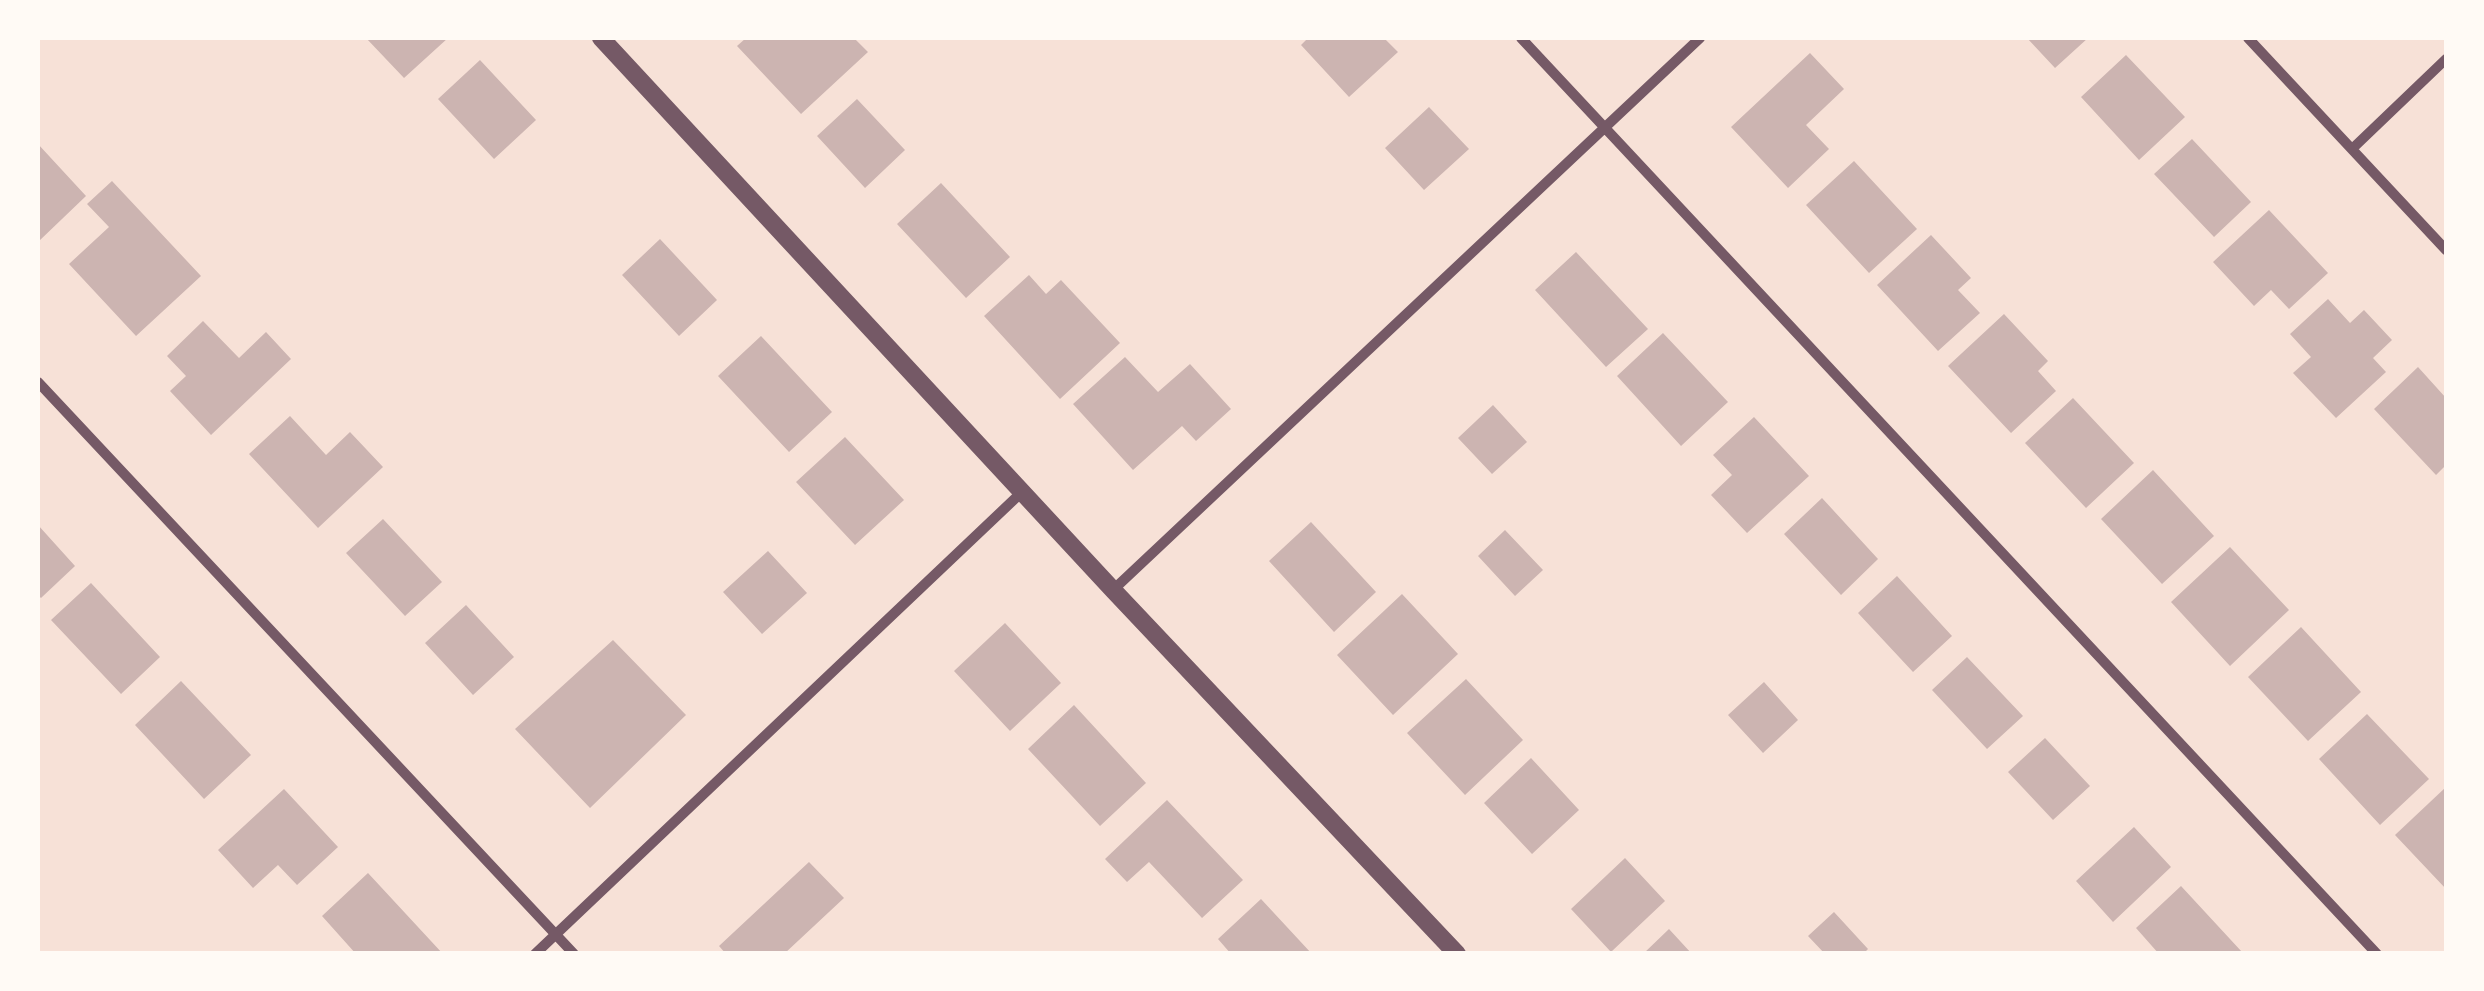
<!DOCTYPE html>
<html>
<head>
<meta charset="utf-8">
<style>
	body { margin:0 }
	#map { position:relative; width:2484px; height:991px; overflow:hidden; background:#f7e1d7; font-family:Figtree,sans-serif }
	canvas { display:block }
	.frame { position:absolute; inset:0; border:40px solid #fffaf5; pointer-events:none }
</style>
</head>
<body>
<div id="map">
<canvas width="2484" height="991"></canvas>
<div class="frame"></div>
</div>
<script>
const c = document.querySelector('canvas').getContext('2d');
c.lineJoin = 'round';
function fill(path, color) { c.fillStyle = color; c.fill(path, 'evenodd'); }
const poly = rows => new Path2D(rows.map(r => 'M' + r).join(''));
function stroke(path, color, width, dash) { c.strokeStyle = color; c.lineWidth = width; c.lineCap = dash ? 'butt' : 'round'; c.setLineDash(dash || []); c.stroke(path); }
const building = poly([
	[366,38,448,38,404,78],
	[746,38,854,38,868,52,801,114,737,46],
	[1308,38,1384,38,1398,52,1349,97,1301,45],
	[2027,38,2088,38,2055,68],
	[1810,53,1844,89,1806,125,1829,149,1788,188,1731,127],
	[2126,55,2185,117,2139,160,2081,97],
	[480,60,536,120,494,159,438,99],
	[857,99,905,150,865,188,817,136],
	[1429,107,1469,149,1424,190,1385,148],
	[2192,139,2251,202,2214,237,2154,174],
	[38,144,86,196,38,242],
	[1854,161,1917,229,1869,273,1806,205],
	[112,181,201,276,136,336,69,264,109,227,87,204],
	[941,183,1010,257,966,298,897,224],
	[2269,210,2328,273,2289,309,2271,290,2254,306,2213,262],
	[1931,235,1971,278,1958,290,1980,313,1938,351,1877,285],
	[660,239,717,300,679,336,622,275],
	[1576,252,1648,329,1606,367,1535,290],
	[1029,275,1046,294,1061,280,1120,343,1060,399,984,316],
	[2328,299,2350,323,2364,310,2392,340,2373,358,2386,372,2336,418,2293,373,2311,357,2290,334],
	[2004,314,2048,361,2038,371,2056,391,2011,433,1948,366],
	[203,321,239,358,266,332,291,359,211,435,170,391,186,376,167,356],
	[1663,333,1728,402,1681,446,1617,376],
	[761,336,832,412,789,452,718,376],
	[1125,357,1158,392,1190,364,1231,409,1196,441,1182,426,1133,470,1073,404],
	[2418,367,2446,398,2446,465,2436,475,2374,409],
	[2073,398,2134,463,2086,508,2025,443],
	[1493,405,1527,442,1492,474,1458,438],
	[290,416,326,455,350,432,383,467,318,528,249,454],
	[1754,417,1809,476,1747,533,1711,495,1732,475,1713,455],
	[845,437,904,500,855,545,796,482],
	[2153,470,2214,536,2162,584,2101,519],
	[1822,498,1878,559,1841,595,1784,534],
	[383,519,442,582,405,616,346,553],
	[1311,522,1376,592,1334,632,1269,561],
	[38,525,75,566,41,598,38,595],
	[1505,530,1543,570,1515,596,1478,556],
	[2230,547,2289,610,2230,666,2171,602],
	[768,551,807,593,762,634,723,592],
	[1897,576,1952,636,1913,672,1858,613],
	[91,583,160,657,121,694,51,620],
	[1402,594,1458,654,1393,715,1337,655],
	[466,605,514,657,473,695,425,643],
	[1005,623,1061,683,1010,731,954,671],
	[2301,627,2361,692,2308,741,2248,677],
	[613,640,686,715,590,808,515,729],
	[1967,657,2023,716,1987,749,1932,690],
	[1466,679,1523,740,1465,795,1407,733],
	[181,681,251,755,204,799,135,725],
	[1764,682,1798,720,1763,753,1728,715],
	[1074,705,1146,783,1100,826,1028,749],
	[2367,714,2429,779,2380,825,2319,759],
	[2045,738,2090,786,2053,820,2008,772],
	[1531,758,1579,810,1532,854,1484,803],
	[2446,787,2446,889,2395,835],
	[284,789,338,847,297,885,278,865,253,888,218,850],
	[1167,800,1243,880,1202,918,1149,862,1127,882,1105,859],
	[2134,827,2171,867,2113,922,2076,881],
	[1625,858,1665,901,1611,952,1571,909],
	[809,862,844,898,784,954,726,954,719,946],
	[368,873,443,954,356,954,322,916],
	[2181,886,2242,952,2240,954,2159,954,2136,928],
	[1261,899,1312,954,1231,954,1218,939],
	[1834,912,1868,949,1863,954,1825,954,1808,936],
	[1669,929,1692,954,1643,954]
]);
const minor = poly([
	[1521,38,2377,954],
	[2248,38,2446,250],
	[2352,149,2446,59],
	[38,382,574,954],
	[1113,590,1700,38],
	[535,954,1023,491]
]);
const tertiary = poly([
	[601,38,1113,590,1457,954]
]);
fill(building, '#ccb4b1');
stroke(minor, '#755966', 10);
stroke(tertiary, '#755966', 18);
</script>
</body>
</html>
